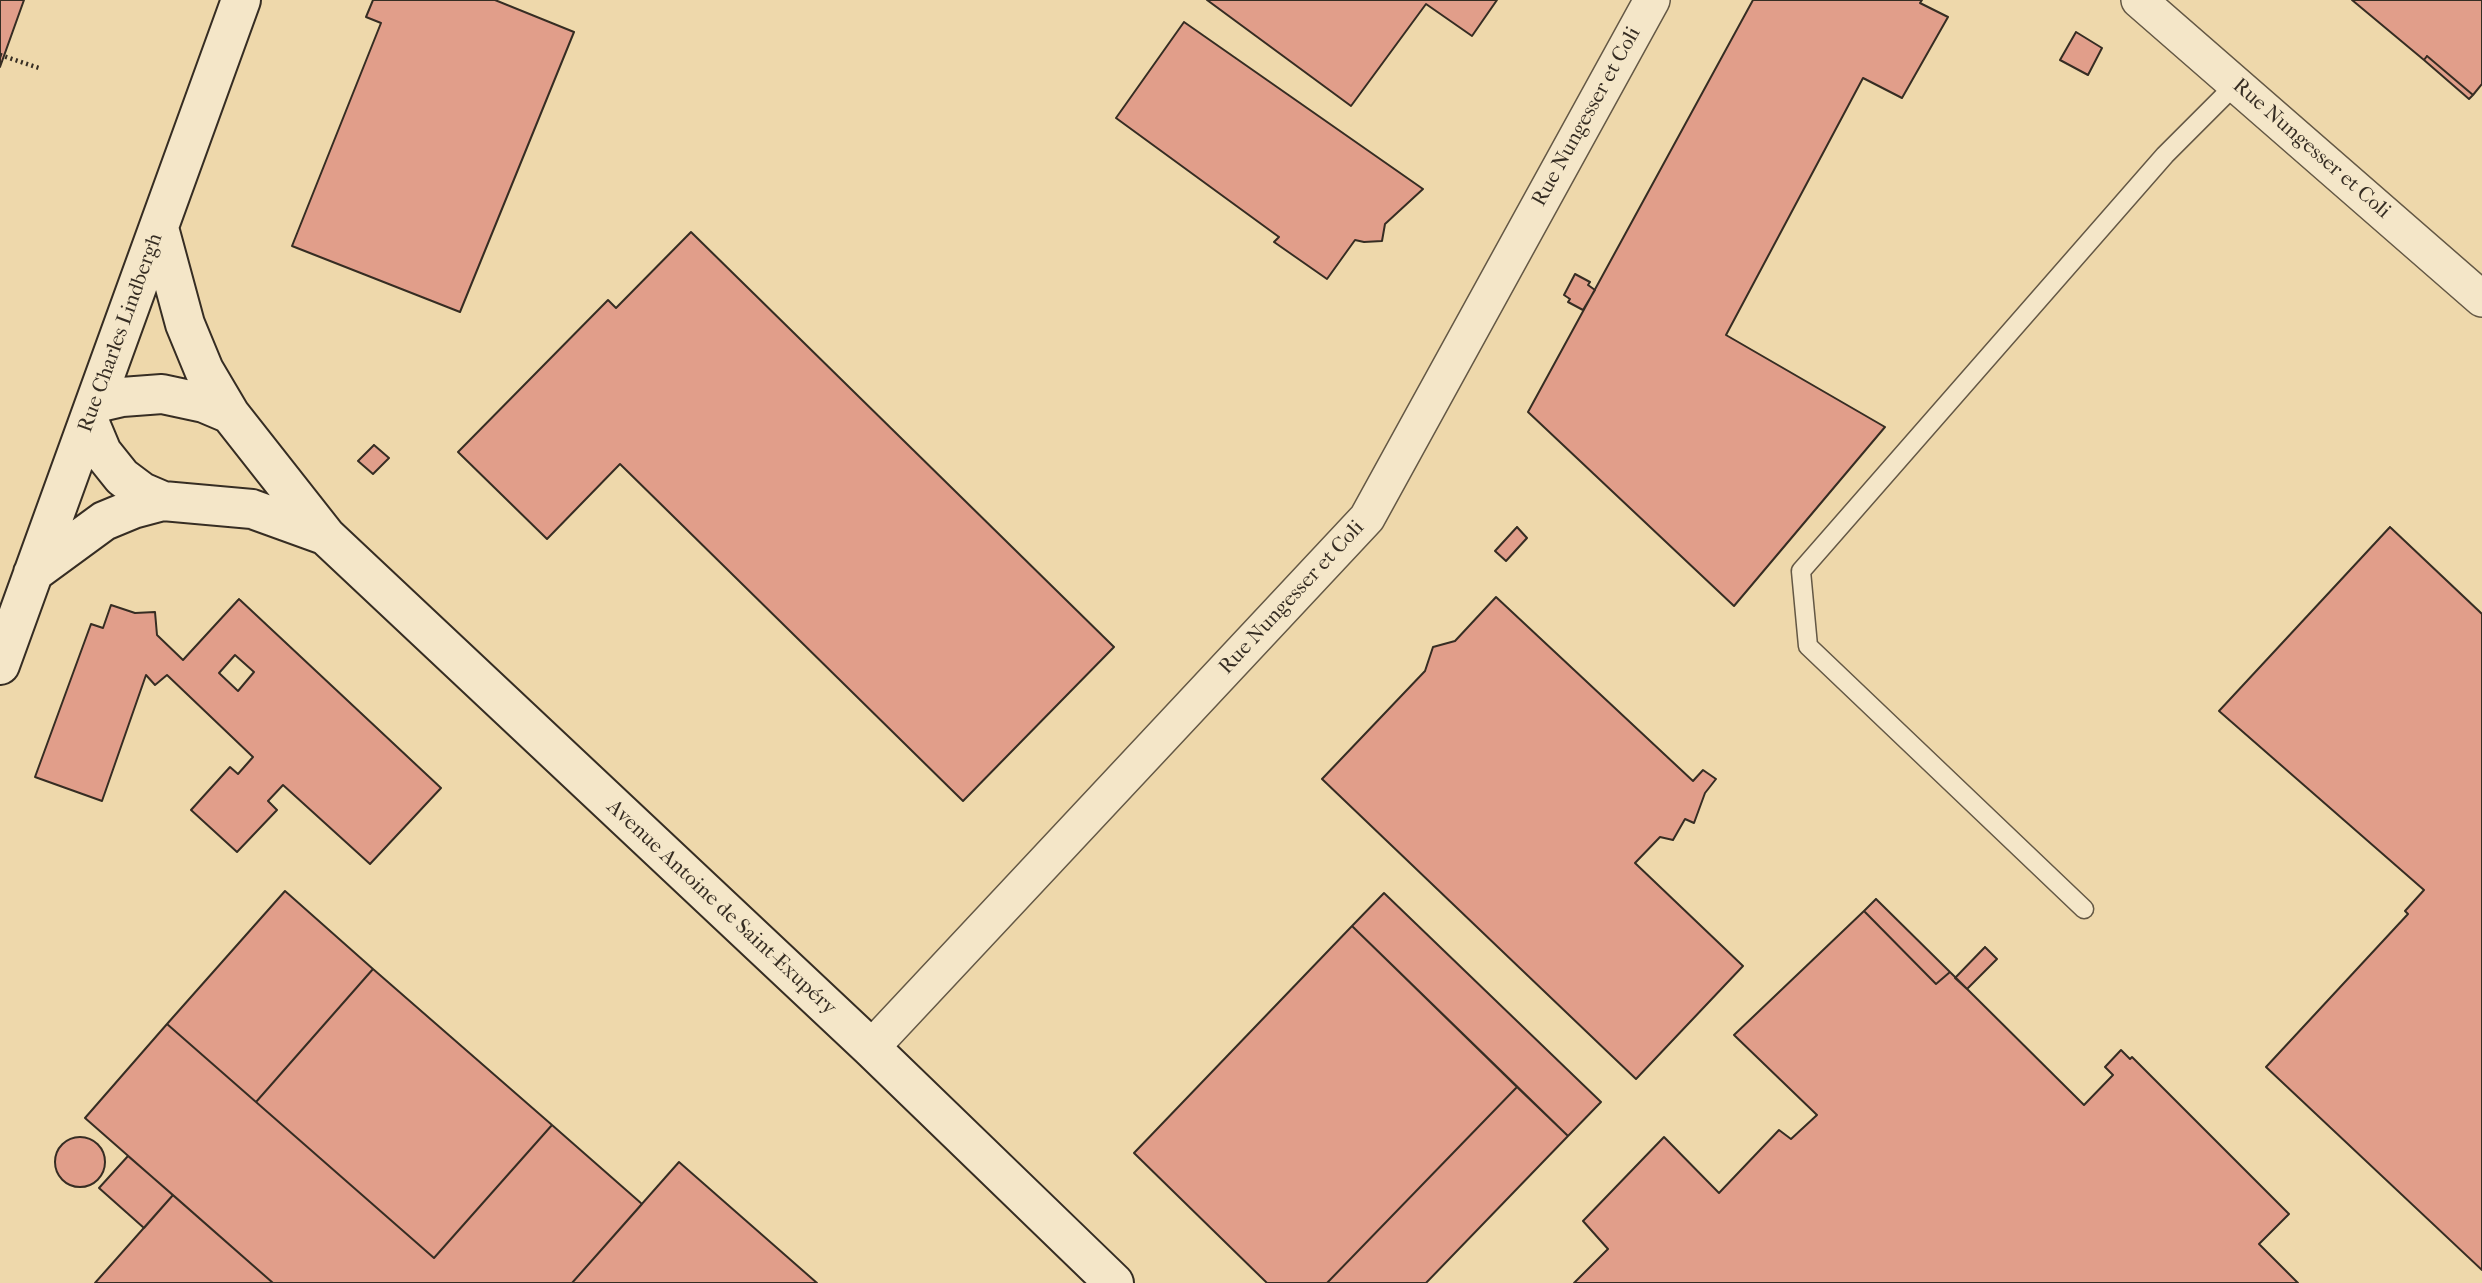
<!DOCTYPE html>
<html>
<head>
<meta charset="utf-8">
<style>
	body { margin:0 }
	canvas { display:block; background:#eed8ab }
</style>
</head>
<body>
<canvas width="2482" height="1283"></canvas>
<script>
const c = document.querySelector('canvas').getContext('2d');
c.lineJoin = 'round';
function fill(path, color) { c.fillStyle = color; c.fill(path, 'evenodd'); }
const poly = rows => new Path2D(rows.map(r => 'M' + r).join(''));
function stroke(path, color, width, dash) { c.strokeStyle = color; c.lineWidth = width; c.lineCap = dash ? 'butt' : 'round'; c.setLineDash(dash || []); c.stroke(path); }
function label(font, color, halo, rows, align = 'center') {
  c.font = font + ' "IM FELL French Canon",serif'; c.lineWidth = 5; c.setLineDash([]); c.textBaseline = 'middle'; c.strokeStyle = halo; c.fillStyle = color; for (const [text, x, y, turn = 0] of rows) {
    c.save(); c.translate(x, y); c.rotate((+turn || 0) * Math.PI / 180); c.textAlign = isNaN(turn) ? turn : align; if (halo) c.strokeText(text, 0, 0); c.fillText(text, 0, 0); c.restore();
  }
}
const building = poly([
	[0,0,24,0,0,67,0,0],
	[373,0,495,0,574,32,460,312,292,246,381,23,366,17,373,0],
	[1207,0,1497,0,1472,36,1426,4,1351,106,1207,0],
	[1753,0,1922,0,1920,3,1948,17,1902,98,1863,78,1726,335,1885,427,1734,606,1528,412,1753,0],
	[2352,0,2482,0,2482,84,2473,95,2427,56,2424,60,2352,0],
	[1184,22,1423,189,1385,224,1382,241,1364,242,1355,240,1327,279,1274,242,1279,237,1116,118,1184,22],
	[2076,32,2102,48,2088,75,2060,60,2076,32],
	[2427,56,2473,95,2469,99,2424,60,2427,56],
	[691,232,1114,647,963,801,620,464,547,539,458,452,608,300,616,308,691,232],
	[1575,274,1590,282,1588,285,1595,290,1583,310,1568,302,1570,299,1564,295,1575,274],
	[374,445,389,458,373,474,358,461,374,445],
	[1517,527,1527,538,1506,561,1495,551,1517,527],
	[2390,527,2482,614,2482,1270,2266,1067,2408,914,2405,911,2424,890,2219,711,2390,527],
	[1496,597,1693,781,1703,770,1716,779,1705,793,1694,823,1685,819,1673,840,1660,837,1635,863,1743,966,1636,1079,1322,779,1425,671,1433,647,1455,641,1496,597],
	[239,599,441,788,370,864,283,785,268,801,277,810,237,852,191,810,230,767,238,774,253,757,167,675,155,685,146,675,102,801,35,777,91,624,103,628,111,605,135,613,155,612,157,635,183,660,239,599],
	[235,655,254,672,238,691,219,673,235,655],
	[285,891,373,969,256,1102,167,1024,285,891],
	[1384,893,1601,1102,1568,1136,1352,926,1384,893],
	[1876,899,1950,972,1936,984,1864,911,1876,899],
	[1864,911,1936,984,1950,972,2084,1105,2113,1075,2105,1067,2121,1050,2130,1059,2132,1057,2289,1214,2259,1244,2298,1283,1574,1283,1608,1249,1583,1221,1664,1137,1719,1193,1779,1130,1791,1139,1817,1115,1734,1035,1864,911],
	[1352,926,1517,1087,1327,1283,1267,1283,1134,1153,1352,926],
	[1985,947,1997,959,1967,989,1955,978,1985,947],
	[373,969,552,1125,434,1258,256,1102,373,969],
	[167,1024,434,1258,552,1125,642,1204,572,1283,273,1283,85,1118,167,1024],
	[1517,1087,1568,1136,1426,1283,1327,1283,1517,1087],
	'55 1162a25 25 0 1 1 50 0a25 25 0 1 1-50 0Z',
	[128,1156,173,1195,144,1228,99,1188,128,1156],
	[679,1162,817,1283,572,1283,679,1162],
	[173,1195,273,1283,95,1283,173,1195]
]);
const path = poly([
	[0,55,39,68]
]);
const lane = poly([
	[2084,909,1808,646,1801,571,2165,155,2236,84]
]);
const street = poly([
	[2139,0,2482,299],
	[871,1048,1367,518,1652,0]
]);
const secondary = poly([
	[159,228,185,324,204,370,230,414,326,536,871,1048,1114,1283],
	[96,403,122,397,162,394,204,403,230,414],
	[89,421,102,452,122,477,142,492,163,501],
	[33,573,104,521,133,509,163,501,252,509,324,535],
	[0,665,241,0]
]);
const streetNames = [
	["Rue Nungesser et Coli",1587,117,-61],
	["Rue Nungesser et Coli",2311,149,41],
	["Rue Charles Lindbergh",121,333,-70],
	["Rue Nungesser et Coli",1292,598,-47],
	["Avenue Antoine de Saint-Exupéry",721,908,43]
];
fill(building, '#e19e8a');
stroke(building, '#362d23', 2);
stroke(lane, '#645845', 21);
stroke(street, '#645845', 38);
stroke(secondary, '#362d23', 42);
stroke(path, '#362d23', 4.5, [2, 3.5]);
stroke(lane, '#f4e6c8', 18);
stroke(street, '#f4e6c8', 35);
stroke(secondary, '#f4e6c8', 38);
label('21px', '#362d23', '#f4e6c8', streetNames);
</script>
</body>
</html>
